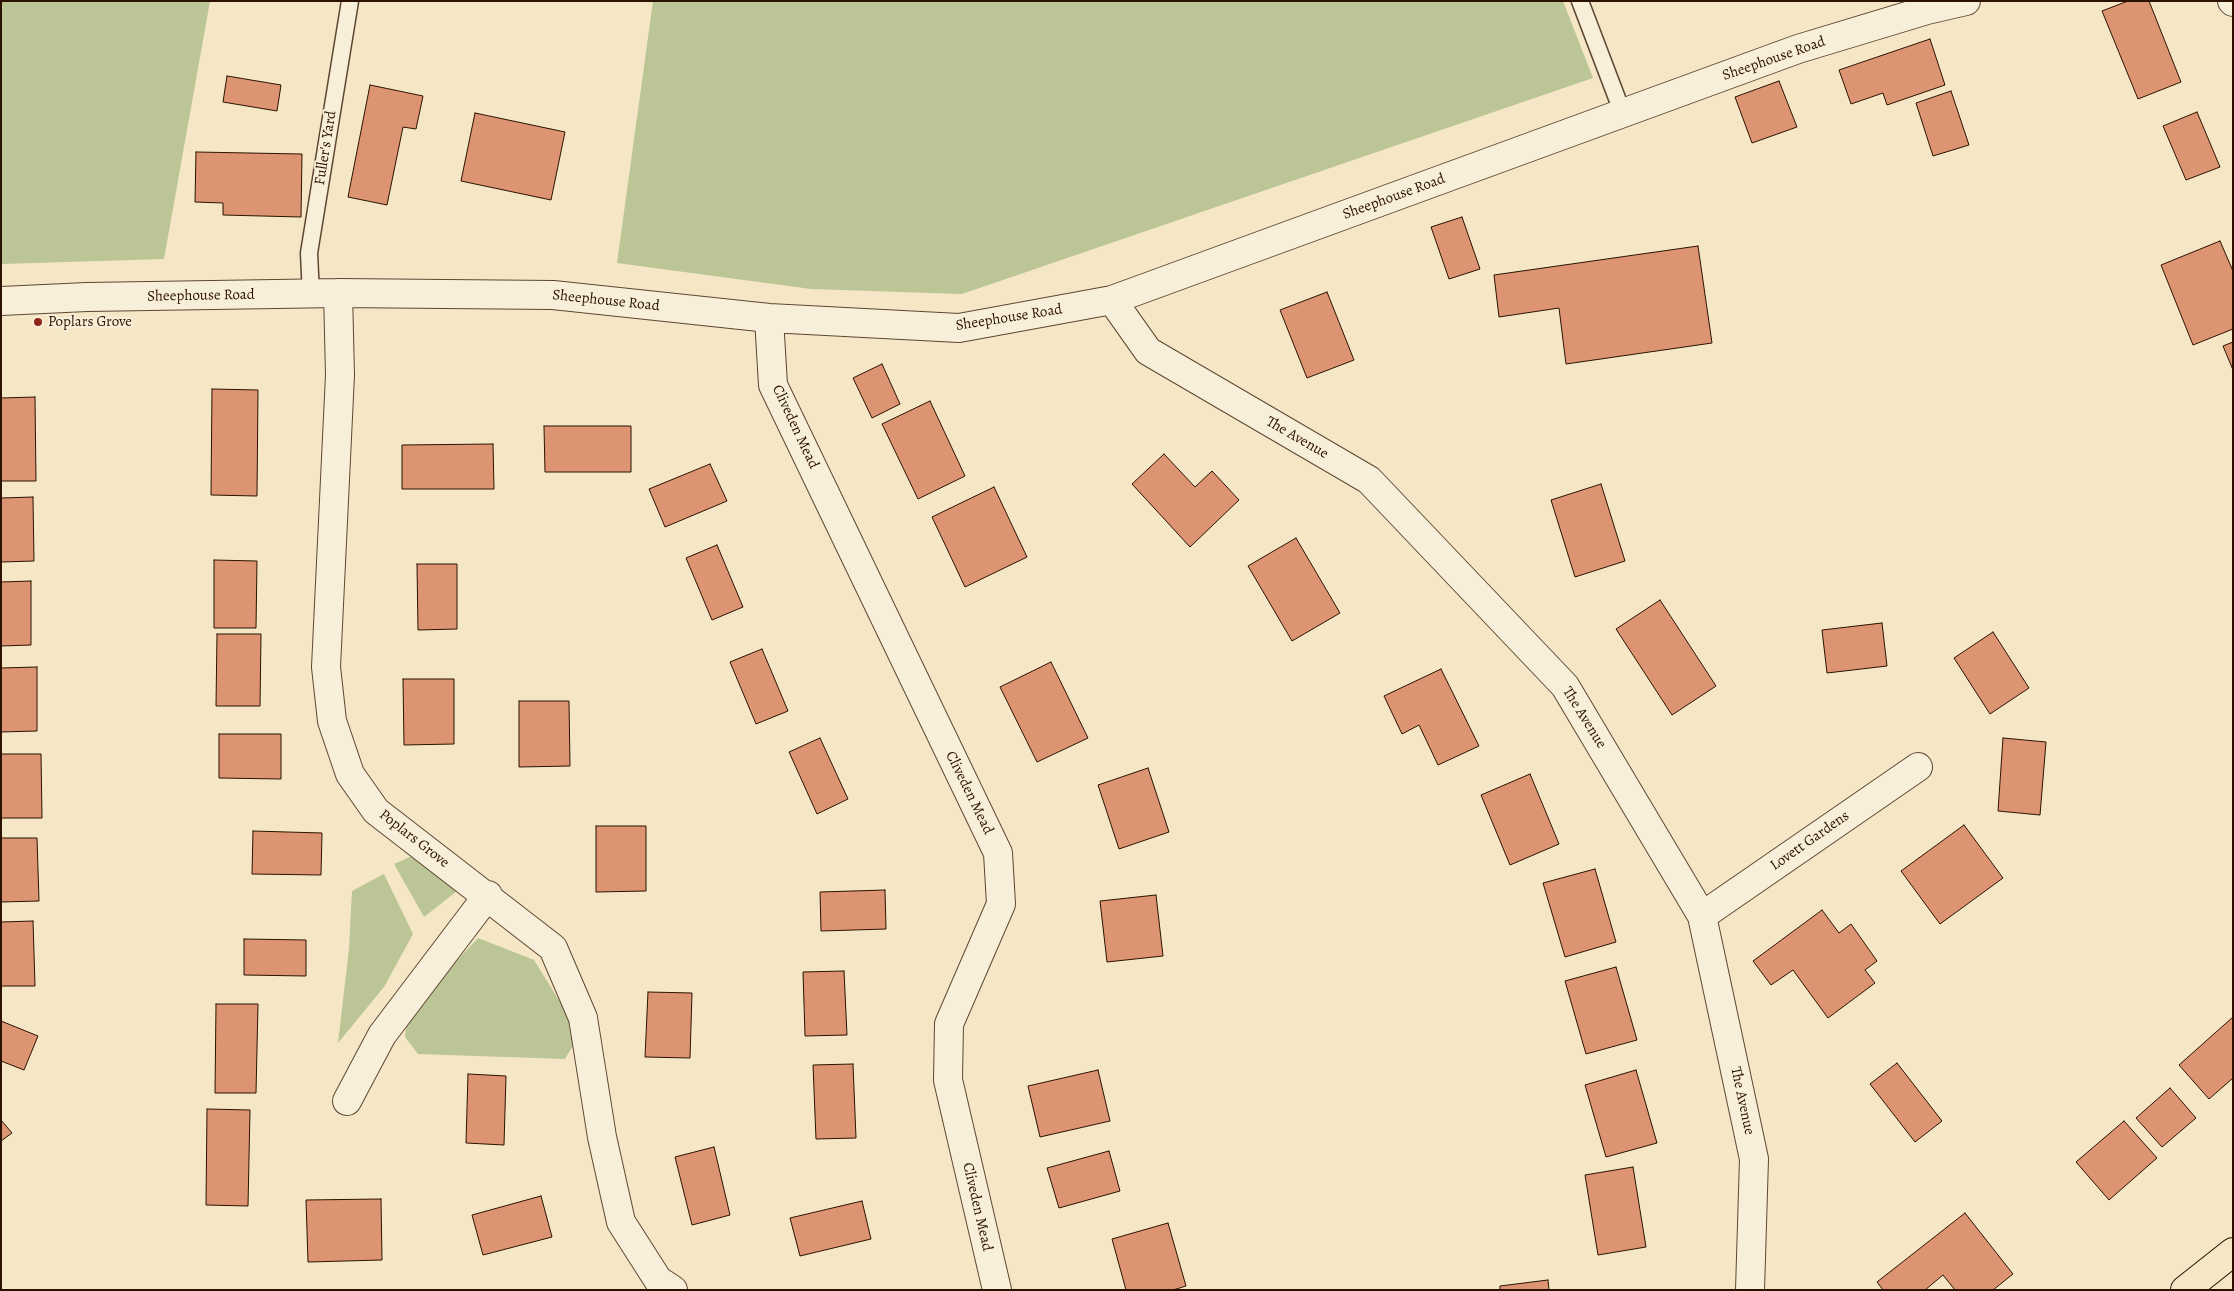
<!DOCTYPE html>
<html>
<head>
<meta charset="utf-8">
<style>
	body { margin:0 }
	#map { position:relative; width:2234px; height:1291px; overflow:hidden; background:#f5e6c6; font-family:Alegreya,serif }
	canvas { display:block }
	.frame { position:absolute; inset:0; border:2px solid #2b1200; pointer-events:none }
</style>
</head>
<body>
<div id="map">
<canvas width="2234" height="1291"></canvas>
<div class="frame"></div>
</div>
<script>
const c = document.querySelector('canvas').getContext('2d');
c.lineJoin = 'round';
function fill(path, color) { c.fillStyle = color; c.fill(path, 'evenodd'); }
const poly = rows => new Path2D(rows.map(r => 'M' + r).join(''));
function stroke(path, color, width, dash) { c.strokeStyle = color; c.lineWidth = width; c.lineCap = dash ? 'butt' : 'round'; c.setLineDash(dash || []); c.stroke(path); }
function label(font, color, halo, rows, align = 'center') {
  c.font = font + ' Alegreya,serif'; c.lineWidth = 4; c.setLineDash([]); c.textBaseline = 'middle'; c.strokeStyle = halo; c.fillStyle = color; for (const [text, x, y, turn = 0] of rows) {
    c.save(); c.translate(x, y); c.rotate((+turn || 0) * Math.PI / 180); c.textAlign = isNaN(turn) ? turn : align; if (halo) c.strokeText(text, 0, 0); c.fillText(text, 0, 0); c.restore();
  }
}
const green = poly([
	[1,1,210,1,164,259,1,264],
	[653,1,1563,1,1593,78,962,294,811,289,617,263],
	[412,856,457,891,424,917,394,864],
	[384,874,413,934,384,987,338,1043,349,949,352,891],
	[478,938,534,960,565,1010,575,1042,565,1059,418,1054,405,1037,407,1014]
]);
const building = poly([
	[2128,1,2149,1,2181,82,2138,99,2102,11,2128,1],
	[1930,39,1945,85,1887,105,1883,93,1851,104,1839,70,1930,39],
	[227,76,281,85,277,111,223,102,227,76],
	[1779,81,1797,127,1752,143,1735,97,1779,81],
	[370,85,423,96,416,129,403,127,387,205,348,197,370,85],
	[1951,91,1969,145,1933,156,1916,103,1951,91],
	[2197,112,2220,167,2186,180,2163,126,2197,112],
	[475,113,565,132,551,200,461,181,475,113],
	[196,152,302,154,301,217,223,215,223,203,195,202,196,152],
	[1462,217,1480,269,1449,279,1431,227,1462,217],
	[2220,241,2233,271,2233,329,2193,345,2161,265,2220,241],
	[1698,246,1712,343,1566,364,1559,308,1499,317,1494,275,1698,246],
	[1327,292,1354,360,1307,378,1280,310,1327,292],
	[2233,342,2233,370,2223,346,2233,342],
	[882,364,900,404,872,418,853,378,882,364],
	[212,389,258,390,257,496,211,495,212,389],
	[35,397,36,481,1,481,1,398,35,397],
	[930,401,965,476,918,499,882,424,930,401],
	[544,426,631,426,631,472,545,472,544,426],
	[493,444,494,489,402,489,402,445,493,444],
	[1164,454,1195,487,1212,471,1239,500,1190,547,1132,484,1164,454],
	[710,464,727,501,665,527,649,489,710,464],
	[1601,484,1625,561,1575,577,1551,500,1601,484],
	[994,487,1027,557,965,587,932,517,994,487],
	[33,497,34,561,1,562,1,498,33,497],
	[1296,538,1340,613,1292,641,1248,566,1296,538],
	[717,545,743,607,712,620,686,558,717,545],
	[214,560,257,561,256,628,214,628,214,560],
	[417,564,457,564,457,629,418,630,417,564],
	[31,581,31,645,1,646,1,582,31,581],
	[1660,600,1716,686,1672,715,1616,629,1660,600],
	[1882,623,1887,666,1827,673,1822,630,1882,623],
	[1993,632,2029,688,1990,714,1954,658,1993,632],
	[217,634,261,634,260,706,216,706,217,634],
	[762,649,788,711,756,724,730,662,762,649],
	[1051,662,1088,738,1037,762,1000,687,1051,662],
	[37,667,37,731,1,732,1,668,37,667],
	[1441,669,1479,746,1438,765,1419,725,1402,734,1384,696,1441,669],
	[403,679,454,679,454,744,404,745,403,679],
	[519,701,569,701,570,766,519,767,519,701],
	[219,734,281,734,281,779,219,778,219,734],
	[820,738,848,799,817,814,789,752,820,738],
	[2003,738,2046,742,2040,815,1998,811,2003,738],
	[1,754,41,754,42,818,1,818,1,754],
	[1148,768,1169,832,1119,849,1098,785,1148,768],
	[1530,774,1559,844,1510,865,1481,795,1530,774],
	[1964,825,2003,878,1940,924,1901,871,1964,825],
	[596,826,646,826,646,891,596,892,596,826],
	[253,831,322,833,321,875,252,874,253,831],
	[1,838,37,838,39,901,1,902,1,838],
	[1595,869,1616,942,1565,957,1543,883,1595,869],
	[885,890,886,929,821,931,820,892,885,890],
	[1156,895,1163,956,1107,962,1100,901,1156,895],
	[1822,910,1839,933,1851,924,1877,961,1865,970,1875,983,1828,1018,1793,970,1771,985,1753,961,1822,910],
	[33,921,35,986,1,986,1,922,33,921],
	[244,939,306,940,306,976,244,975,244,939],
	[1616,967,1637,1040,1586,1054,1565,981,1616,967],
	[844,971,847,1035,805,1036,803,972,844,971],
	[648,992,692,993,690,1058,645,1057,648,992],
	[216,1004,258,1004,256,1093,215,1093,216,1004],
	[2233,1017,2233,1078,2209,1099,2179,1065,2233,1017],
	[1,1021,38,1036,24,1070,1,1061,1,1021],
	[1897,1063,1942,1121,1915,1142,1870,1084,1897,1063],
	[853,1064,856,1138,816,1139,813,1065,853,1064],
	[1098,1070,1110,1121,1040,1137,1028,1086,1098,1070],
	[1636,1070,1657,1143,1606,1157,1585,1085,1636,1070],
	[468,1074,506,1076,504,1145,466,1143,468,1074],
	[2170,1088,2196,1118,2162,1147,2136,1118,2170,1088],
	[207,1109,250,1110,248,1206,206,1205,207,1109],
	[1,1120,12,1133,1,1141,1,1120],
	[2124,1121,2157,1158,2109,1200,2076,1162,2124,1121],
	[714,1147,730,1215,692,1225,675,1157,714,1147],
	[1109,1151,1120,1191,1059,1208,1047,1168,1109,1151],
	[1633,1167,1646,1247,1598,1255,1585,1175,1633,1167],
	[541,1196,552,1237,483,1255,472,1215,541,1196],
	[381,1199,382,1260,308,1262,306,1200,381,1199],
	[862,1201,871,1239,800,1256,790,1218,862,1201],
	[1965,1213,2013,1274,1993,1290,1955,1290,1943,1275,1925,1290,1883,1290,1877,1282,1965,1213],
	[1168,1223,1186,1286,1173,1290,1126,1290,1112,1239,1168,1223],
	[1548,1280,1549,1290,1500,1290,1500,1286,1548,1280]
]);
const service = poly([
	[1580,1,1623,114],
	[311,295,309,253,350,1]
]);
const minor = poly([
	[2232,1,2233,2],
	[338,293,340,375,326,667,332,721,350,774,376,811,553,948,583,1018,602,1137,621,1222,658,1280,673,1290],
	[1112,300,1148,351,1369,480,1565,686,1702,916,1754,1159,1750,1290],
	[1,301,87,297,338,293,553,295,769,318,959,328,1112,300,1798,49,1927,10,1966,1],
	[769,318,773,385,998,853,1001,904,949,1024,948,1080,997,1290],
	[1702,916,1918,767],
	[347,1101,382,1035,488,895]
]);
const primary = poly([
	[2185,1290,2233,1252]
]);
const markers = [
	[38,322,5,"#8f2418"]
];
const streetNames = [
	["Sheephouse Road",1774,59,-19],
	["Fuller's Yard",326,148,-81],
	["Sheephouse Road",1394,197,-20],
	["Sheephouse Road",201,296,-1],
	["Sheephouse Road",606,301,6],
	["Sheephouse Road",1009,318,-9],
	["Cliveden Mead",795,427,65],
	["The Avenue",1297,438,30],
	["The Avenue",1584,718,58],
	["Cliveden Mead",969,793,64],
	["Poplars Grove",414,839,38],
	["Lovett Gardens",1810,841,-35],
	["The Avenue",1742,1101,78],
	["Cliveden Mead",977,1207,77]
];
const poiNames = [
	["Poplars Grove",48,322]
];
fill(green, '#bbc596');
fill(building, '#dd9472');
stroke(building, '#2b1200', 1);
stroke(service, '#5e4732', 19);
stroke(minor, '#5e4732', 30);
stroke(primary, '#2b1200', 30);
stroke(service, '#f8efda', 16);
stroke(minor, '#f8efda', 28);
stroke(primary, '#f5e6c6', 28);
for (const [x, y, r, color] of markers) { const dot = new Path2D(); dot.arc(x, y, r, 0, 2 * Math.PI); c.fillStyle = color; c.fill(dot); stroke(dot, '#f8efda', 2); }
label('15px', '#2b1200', '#f8efda', streetNames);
label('15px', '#2b1200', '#f8efda', poiNames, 'left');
</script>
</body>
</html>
